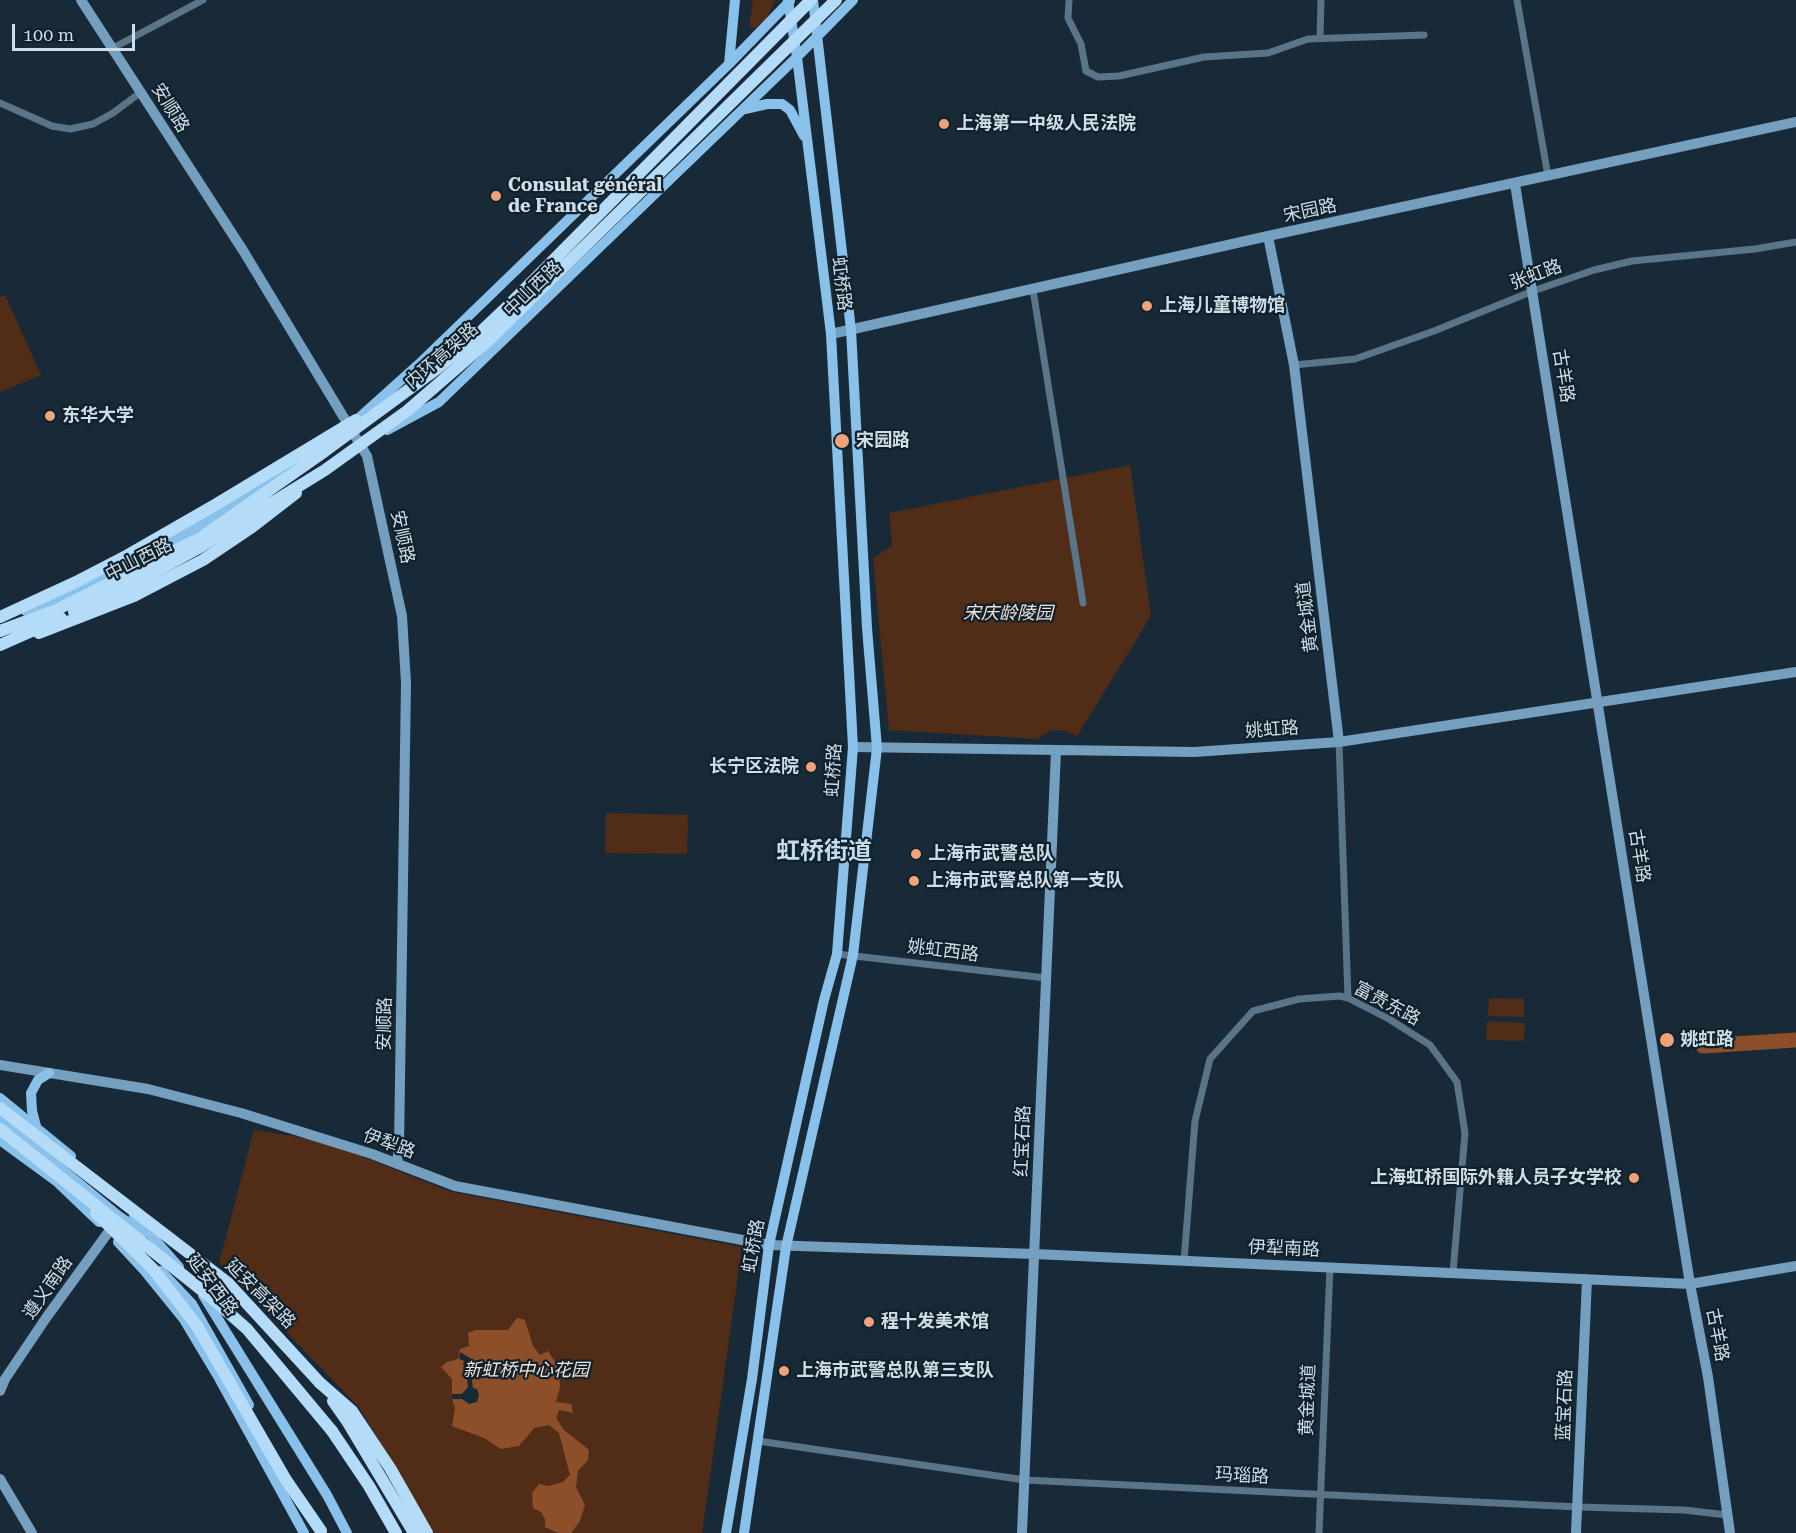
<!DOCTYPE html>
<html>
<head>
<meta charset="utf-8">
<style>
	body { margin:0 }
	#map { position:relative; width:1796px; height:1533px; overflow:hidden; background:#182a37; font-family:"Roboto Serif",serif }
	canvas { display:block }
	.scale { position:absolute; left:12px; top:24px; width:123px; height:27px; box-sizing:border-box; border:3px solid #d1dde5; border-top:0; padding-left:8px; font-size:18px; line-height:21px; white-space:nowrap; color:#d1dde5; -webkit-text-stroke:4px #0f212d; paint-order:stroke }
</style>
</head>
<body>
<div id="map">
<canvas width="1796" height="1533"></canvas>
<div class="scale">100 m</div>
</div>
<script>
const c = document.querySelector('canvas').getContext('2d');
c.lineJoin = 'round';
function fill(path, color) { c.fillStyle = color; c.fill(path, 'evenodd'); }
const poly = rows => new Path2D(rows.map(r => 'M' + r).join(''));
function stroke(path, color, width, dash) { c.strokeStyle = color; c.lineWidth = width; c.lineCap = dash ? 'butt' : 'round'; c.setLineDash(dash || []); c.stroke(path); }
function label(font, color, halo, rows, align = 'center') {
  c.font = font + ' "Roboto Serif","Noto Sans SC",serif'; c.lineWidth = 4.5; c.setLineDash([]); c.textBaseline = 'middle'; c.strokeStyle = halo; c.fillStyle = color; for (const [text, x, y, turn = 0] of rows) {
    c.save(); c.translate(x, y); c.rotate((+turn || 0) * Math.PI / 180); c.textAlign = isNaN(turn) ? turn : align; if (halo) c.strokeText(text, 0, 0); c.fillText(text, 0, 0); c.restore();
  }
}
const green = poly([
	[753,0,775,0,768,17,755,28,749,27],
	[5,295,41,375,0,392,0,297],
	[1130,465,1151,616,1077,736,1064,731,1051,730,1038,739,889,730,873,559,892,545,889,513],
	[606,813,688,815,687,854,605,853],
	[1489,998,1524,999,1524,1017,1488,1016],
	[1487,1021,1525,1023,1524,1041,1486,1040],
	[254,1130,323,1141,451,1192,742,1247,702,1533,434,1533,359,1407,219,1263]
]);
const water = poly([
	[517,1318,525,1320,533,1346,540,1355,548,1351,559,1368,560,1387,556,1402,571,1404,573,1413,559,1410,556,1418,564,1430,589,1450,588,1460,578,1471,576,1487,585,1505,580,1521,571,1533,558,1533,545,1527,545,1519,541,1512,533,1508,532,1493,539,1484,549,1486,563,1482,570,1475,559,1433,549,1425,534,1428,519,1446,501,1449,484,1438,452,1426,455,1408,452,1399,452,1379,441,1367,447,1362,458,1359,460,1349,469,1346,468,1333,476,1330,508,1330]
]);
const pier = poly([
	[460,1352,470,1358,473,1362,470,1368,473,1388,477,1389,479,1395,477,1402,469,1404,462,1399,452,1399,452,1394,462,1394,468,1387,466,1368,463,1365,464,1361,459,1359]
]);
const river = poly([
	[1703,1046,1796,1040]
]);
const street = poly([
	[1069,0,1068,18,1081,44,1086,71,1098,77,1119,76,1204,57,1268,53,1308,39,1424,35],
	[1517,0,1548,176],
	[1320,38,1321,0],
	[113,48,203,0],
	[0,103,52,126,70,129,93,124,113,113,141,92],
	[1033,290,1083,603],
	[1294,365,1355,359,1434,331,1533,291,1594,270,1632,261,1755,249,1796,242],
	[1339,742,1348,998],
	[837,954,1046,978],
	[1184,1261,1195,1121,1210,1059,1253,1011,1299,999,1340,996,1348,998,1389,1019,1430,1045,1457,1082,1465,1133,1453,1272],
	[758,1441,1025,1480,1578,1507,1684,1510,1727,1515],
	[1319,1533,1330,1267]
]);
const secondary = poly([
	[81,0,244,252,367,456,402,616,406,683,399,1146,397,1164],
	[1515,184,1690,1284,1708,1377,1730,1533],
	[1268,236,1294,365,1339,742],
	[831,334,1268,236,1796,122],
	[853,747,1194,752,1339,742,1796,672],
	[0,1065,148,1089,241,1113,372,1154,455,1186,769,1245,1035,1254,1690,1284,1796,1266],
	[0,1391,5,1379,46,1318,115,1223],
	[0,1479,32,1533],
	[1022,1533,1056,751],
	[1576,1533,1587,1279]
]);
const primary = poly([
	[729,64,735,0],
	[745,109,767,104,782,104,790,110,804,136],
	[350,426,419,364,729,64,790,1],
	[387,430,439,402,797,57,853,0],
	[26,611,84,587,125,567,201,525,305,457],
	[0,1098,71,1156],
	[0,1118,120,1217,144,1233],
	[36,1126,32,1111,31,1093,38,1080,49,1073],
	[0,1140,56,1181,99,1222],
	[134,1216,179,1267],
	[118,1242,144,1270,183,1318,219,1378,304,1533],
	[161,1271,192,1304,249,1405],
	[203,1295,327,1495,347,1533],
	[726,1533,752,1379,769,1245,824,1000,837,954,853,747,831,334,797,57,788,0],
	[744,1533,786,1247,853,955,877,748,867,628,851,330,813,0]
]);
const highway = poly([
	[74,612,128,587],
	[39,633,134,596,203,560,252,527,296,493],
	[197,1326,286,1480,321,1531],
	[320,1383,352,1411,390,1468,427,1533],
	[333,1401,347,1421,414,1533],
	[332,1431,369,1486,396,1533]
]);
const highwayBridge = poly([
	[128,587,202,546,325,470,407,411,488,341,836,0],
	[0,617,76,582,128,555,215,505,356,420],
	[0,631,54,611,202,537,325,451,438,368,473,339,510,304,811,0],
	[0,645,61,618],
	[0,1108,228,1283,320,1383],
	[0,1129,213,1299,247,1329,332,1431],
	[96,1213,154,1270,197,1326]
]);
const markers = [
	[944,124,6,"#efa377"],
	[496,196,6,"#efa377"],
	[1147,306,6,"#efa377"],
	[50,416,6,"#efa377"],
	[842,441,8,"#efa377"],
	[811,767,6,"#efa377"],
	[916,854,6,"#efa377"],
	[914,881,6,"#efa377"],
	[1667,1040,8,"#efa377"],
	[1634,1178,6,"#efa377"],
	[869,1322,6,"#efa377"],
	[784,1371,6,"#efa377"]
];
const streetNames = [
	["安顺路",170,108,58],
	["宋园路",1310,211,-12],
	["张虹路",1536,275,-20],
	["虹桥路",841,284,83],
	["中山西路",533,289,-44],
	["内环高架路",442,356,-41],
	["古羊路",1563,376,81],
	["安顺路",402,537,78],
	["中山西路",139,560,-27],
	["黄金城道",1308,617,-97],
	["姚虹路",1272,730,-4],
	["虹桥路",834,770,-87],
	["古羊路",1639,856,81],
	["姚虹西路",943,951,7],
	["富贵东路",1387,1004,28],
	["安顺路",385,1024,-89],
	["红宝石路",1023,1141,-88],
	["伊犁路",389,1144,20],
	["虹桥路",754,1246,-80],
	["伊犁南路",1284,1249,2],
	["延安西路",212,1285,53],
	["遵义南路",48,1288,-55],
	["延安高架路",260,1294,45],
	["古羊路",1717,1335,79],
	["黄金城道",1308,1400,-88],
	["蓝宝石路",1565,1405,-88],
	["玛瑙路",1242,1476,3]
];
const poiNames = [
	["上海第一中级人民法院",956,124],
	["Consulat général",508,186],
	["de France",508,207],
	["上海儿童博物馆",1159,306],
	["东华大学",62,416],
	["宋园路",856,441],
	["长宁区法院",799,767,"right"],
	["上海市武警总队",928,854],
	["上海市武警总队第一支队",926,881],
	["姚虹路",1680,1040],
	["上海虹桥国际外籍人员子女学校",1622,1178,"right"],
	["程十发美术馆",881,1322],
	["上海市武警总队第三支队",796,1371]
];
const parkNames = [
	["宋庆龄陵园",1008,614],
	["新虹桥中心花园",526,1371]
];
const districtNames = [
	["虹桥街道",824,852]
];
fill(green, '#512d17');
fill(water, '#8c4f29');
fill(pier, '#182a37');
stroke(river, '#8c4f29', 15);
stroke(street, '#5a7488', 7);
stroke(secondary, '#749fbf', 10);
stroke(primary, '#89c1ea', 10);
stroke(highway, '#b4dcf9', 12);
stroke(highwayBridge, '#b4dcf9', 12);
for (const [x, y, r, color] of markers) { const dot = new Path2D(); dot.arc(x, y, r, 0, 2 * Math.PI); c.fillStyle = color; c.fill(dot); stroke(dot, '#0f212d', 2); }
label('18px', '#d1dde5', '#0f212d', streetNames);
label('bold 18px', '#d1dde5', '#0f212d', poiNames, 'left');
label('italic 18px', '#f2dfd4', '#0f212d', parkNames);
label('bold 24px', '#c4dbec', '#0f212d', districtNames);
</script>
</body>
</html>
